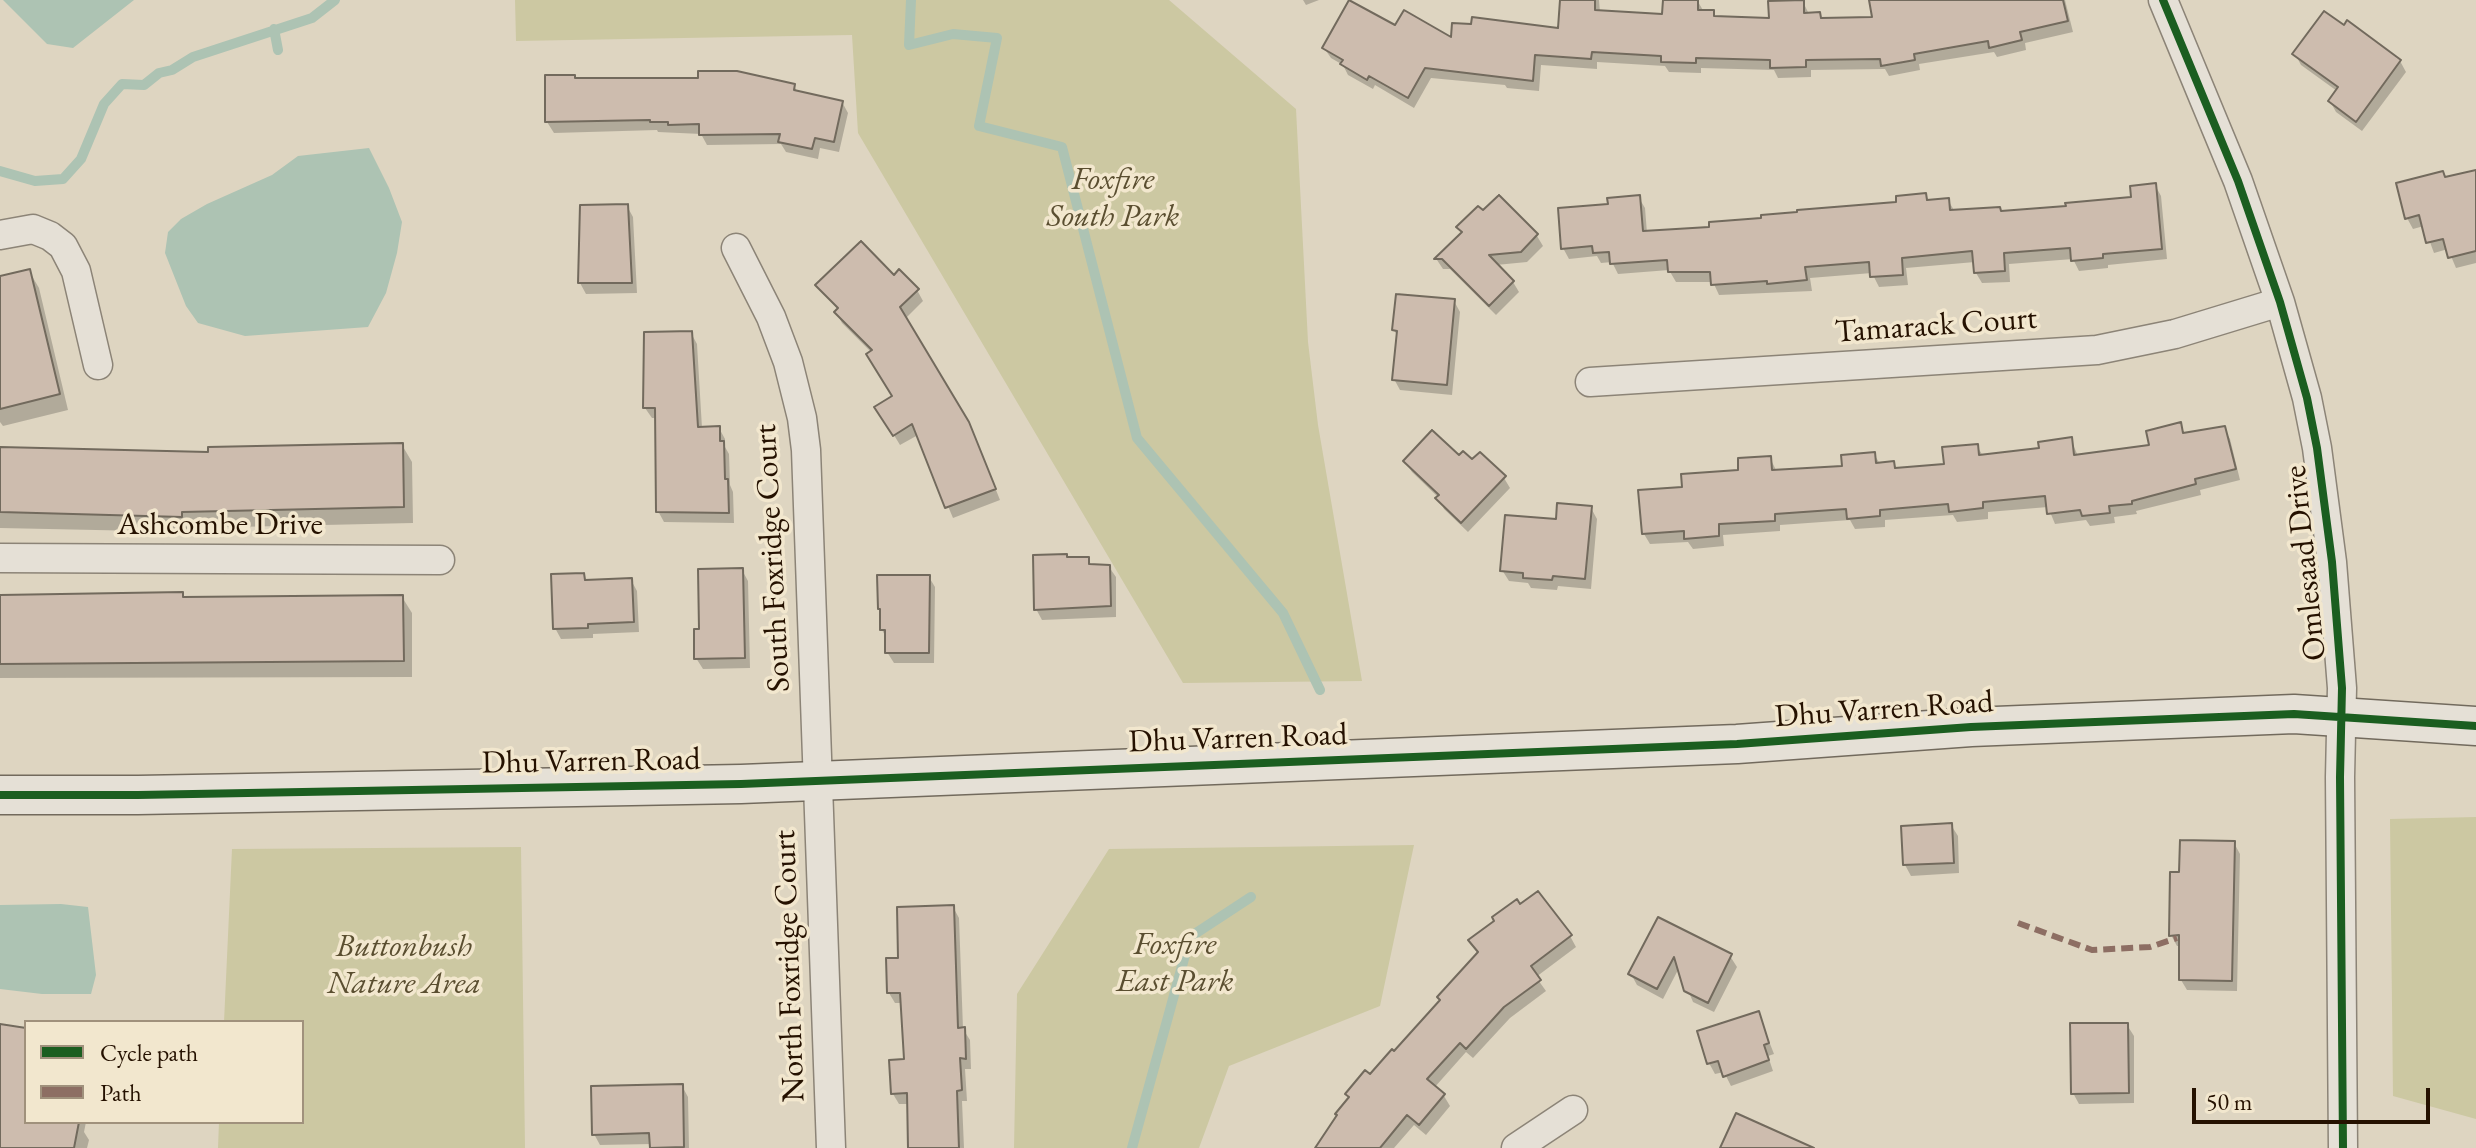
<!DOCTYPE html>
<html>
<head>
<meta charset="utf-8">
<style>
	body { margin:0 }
	#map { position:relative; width:2476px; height:1148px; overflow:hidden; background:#ded5c1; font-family:"EB Garamond",serif }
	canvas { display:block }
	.legend { position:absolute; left:24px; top:1020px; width:280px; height:104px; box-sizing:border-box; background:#f2e7ce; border:2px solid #a0917c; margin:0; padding:10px 14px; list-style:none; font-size:24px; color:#251100 }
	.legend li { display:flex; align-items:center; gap:16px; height:40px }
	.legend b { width:40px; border:2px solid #a0917c }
	.scale { position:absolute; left:2192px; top:1088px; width:238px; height:36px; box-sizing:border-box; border:4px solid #251100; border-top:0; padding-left:10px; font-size:24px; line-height:28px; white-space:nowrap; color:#251100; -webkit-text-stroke:6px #f2e7ce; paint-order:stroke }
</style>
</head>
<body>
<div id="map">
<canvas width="2476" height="1148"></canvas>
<ul class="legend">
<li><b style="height:10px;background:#1b5e20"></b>Cycle path</li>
<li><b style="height:10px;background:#8d6e63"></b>Path</li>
</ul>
<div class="scale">50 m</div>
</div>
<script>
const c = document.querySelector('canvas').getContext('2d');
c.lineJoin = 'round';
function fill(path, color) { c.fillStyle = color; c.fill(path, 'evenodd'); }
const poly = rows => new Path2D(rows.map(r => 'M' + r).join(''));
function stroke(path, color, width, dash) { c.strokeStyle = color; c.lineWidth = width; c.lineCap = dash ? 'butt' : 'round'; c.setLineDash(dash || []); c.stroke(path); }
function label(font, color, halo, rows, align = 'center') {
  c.font = font + ' "EB Garamond",serif'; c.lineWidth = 7; c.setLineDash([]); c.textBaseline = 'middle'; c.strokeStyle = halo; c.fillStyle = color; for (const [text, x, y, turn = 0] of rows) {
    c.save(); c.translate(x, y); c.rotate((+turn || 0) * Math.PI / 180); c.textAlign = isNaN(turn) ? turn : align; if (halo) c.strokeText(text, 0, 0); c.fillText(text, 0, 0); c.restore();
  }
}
const green = poly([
	[515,0,1169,0,1296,109,1308,342,1318,425,1362,681,1183,683,858,133,852,35,516,41],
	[2476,817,2476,1119,2393,1096,2390,819],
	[1414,845,1380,1006,1229,1066,1199,1148,1014,1148,1017,994,1109,849],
	[521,847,525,1148,218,1148,219,1122,302,1122,302,1022,224,1022,232,849]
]);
const water = poly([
	[3,0,134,0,73,48,47,44],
	[369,148,389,188,402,222,397,253,386,293,368,327,245,336,198,323,186,306,165,253,168,232,181,219,207,204,272,175,298,156],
	[61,904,88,907,96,975,91,994,42,994,0,989,0,905]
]);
const shadow = poly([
	[1303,0,1319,0,1306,5],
	[1562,0,1599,0,1600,13,1664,16,1665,0,1697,0,1704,12,1712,12,1716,18,1771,20,1803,2,1809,14,1819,14,1823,20,1875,19,1871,0,2065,0,2073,32,2025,43,2026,50,1997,57,1994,52,1919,64,1920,70,1889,76,1885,69,1811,70,1811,77,1778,78,1774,70,1701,68,1701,73,1669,72,1665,66,1597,62,1597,69,1541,65,1539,91,1507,88,1505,85,1431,78,1414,108,1375,85,1373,89,1348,75,1343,65,1331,58,1324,48,1396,27,1453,40,1560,30],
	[2295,54,2400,61,2406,72,2362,131,2336,112,2330,101,2337,91,2301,65],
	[575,80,794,86,798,93,842,102,848,113,839,152,820,148,818,159,786,152,781,144,707,145,701,134,658,132,657,130,554,133,547,122],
	[2476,178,2476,263,2456,268,2448,249,2434,253,2424,226,2413,229,2407,218,2446,179],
	[2155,185,2161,196,2167,259,2108,265,2108,268,2079,271,2073,259,2009,264,2010,282,1982,283,1976,273,1975,262,1906,268,1908,285,1879,287,1872,273,1810,278,1812,291,1719,295,1713,282,1676,282,1669,270,1618,274,1612,262,1601,263,1597,256,1569,259,1563,248,1610,206,1639,198,1645,208,1647,233,1712,229,1898,203,1925,195,1929,202,1948,200,1955,212,2002,213,2068,208,2133,198],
	[1499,197,1537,236,1543,246,1527,262,1496,265,1513,282,1519,292,1496,315,1450,269,1443,269,1437,260,1463,234,1459,228,1483,213],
	[627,206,633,217,637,293,586,294,580,283],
	[29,271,39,288,68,410,3,426,0,422,0,278],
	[894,277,917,290,923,301,905,319,974,435,1000,500,953,518,918,435,900,445,877,407,894,397,872,353,842,323,836,312,838,310,818,285],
	[1454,301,1460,312,1452,395,1400,390,1394,379,1398,337,1394,330],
	[691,333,697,344,702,428,719,428,725,439,725,447,729,454,730,485,733,492,734,523,664,522,658,511,658,418,652,418,645,408],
	[2180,425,2185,434,2224,428,2230,439,2240,480,2200,490,2201,495,2136,511,2137,514,2114,517,2115,523,2090,526,2086,520,2055,524,2048,507,1988,512,1988,519,1957,522,1953,515,1885,520,1885,527,1855,529,1850,520,1780,525,1780,531,1723,535,1724,546,1693,549,1688,542,1650,544,1644,534,1684,489,1741,471,1770,458,1777,472,1845,468,1874,454,1880,464,1893,463,1896,470,1946,465,1977,446,1983,456,2041,450,2071,440,2078,456,2152,446],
	[402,445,412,462,413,523,191,528,191,532,0,528,0,449,210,454],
	[1459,458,1504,478,1510,488,1468,532,1444,509,1439,498,1412,472,1405,461],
	[1591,508,1597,519,1591,589,1558,586,1557,590,1531,588,1528,583,1509,581,1502,570,1558,522],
	[1067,559,1088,559,1092,566,1109,567,1116,577,1116,617,1042,620,1036,609],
	[742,570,748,581,750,668,703,669,696,658,701,631],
	[583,575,587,582,631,580,637,591,639,632,593,634,593,638,561,639,555,628],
	[929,577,935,587,934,663,894,663,887,652,887,639,882,630],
	[182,594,185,599,402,597,412,613,412,677,0,678,0,597],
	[1951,825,1958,836,1959,873,1911,876,1905,865],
	[2234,843,2240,854,2237,991,2187,990,2181,980,2181,946,2177,946,2171,935,2181,874],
	[953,907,959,918,963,1029,970,1040,971,1069,965,1069,967,1101,962,1101,964,1148,910,1148,909,1104,899,1104,893,1094,906,1061,903,1003,895,1003,889,993,900,960],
	[1659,920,1730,956,1737,967,1714,1012,1693,1002,1679,968,1663,999,1637,985,1631,974],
	[1570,936,1576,947,1536,977,1546,991,1510,1018,1473,1058,1466,1052,1434,1088,1444,1096,1450,1106,1426,1135,1414,1125,1394,1148,1317,1148,1370,1077,1442,1002,1479,954,1471,941],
	[1758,1013,1774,1054,1768,1056,1773,1071,1731,1086,1724,1072,1715,1074,1709,1063],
	[2127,1025,2134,1036,2134,1103,2079,1104,2073,1093],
	[0,1026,26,1030,26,1122,86,1122,84,1132,89,1140,87,1148,0,1148],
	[682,1086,688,1097,689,1148,652,1148,652,1144,600,1145,594,1134]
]);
const stream = poly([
	[911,0,909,45,953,34,997,38,979,126,1062,147,1137,438,1283,613,1320,690],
	[274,29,278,50],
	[0,171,35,181,63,179,81,159,104,104,122,84,144,85,159,73,172,70,193,57,312,18,335,0],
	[1132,1148,1190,937,1251,897]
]);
const building = poly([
	[1349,0,1395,25,1404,10,1451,37,1452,23,1471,24,1472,17,1558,28,1560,0,1595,0,1595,10,1662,14,1663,0,1698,0,1698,10,1714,10,1714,16,1769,18,1768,1,1804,0,1804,13,1820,12,1821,18,1872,17,1869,0,2063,0,2068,21,2020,32,2022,40,1989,48,1988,41,1914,54,1915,60,1881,66,1880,59,1806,60,1806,67,1770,68,1770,60,1696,58,1696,63,1661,62,1661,56,1592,52,1591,59,1535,55,1533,81,1425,68,1408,98,1369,76,1367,80,1340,64,1343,60,1322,48,1349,0],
	[2324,11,2344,25,2347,20,2401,60,2356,122,2328,101,2338,87,2292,54,2324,11],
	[698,71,737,71,795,84,794,90,843,101,834,142,815,138,812,149,778,142,780,134,699,135,699,124,668,125,668,122,650,122,650,120,545,122,545,75,575,75,575,78,698,78,698,71],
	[2476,170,2476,251,2448,258,2443,239,2426,243,2419,215,2405,219,2396,183,2443,171,2445,177,2476,170],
	[2156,183,2162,249,2103,254,2103,258,2071,261,2070,248,2004,253,2005,271,1974,273,1972,251,1902,258,1903,275,1870,277,1869,262,1805,267,1807,280,1767,284,1767,281,1711,285,1710,272,1668,272,1667,260,1610,264,1609,252,1593,253,1592,246,1561,249,1558,208,1608,204,1607,198,1640,195,1643,231,1709,227,1709,222,1761,218,1761,215,1797,212,1797,210,1896,202,1896,196,1926,193,1927,200,1949,198,1950,210,2000,207,2001,211,2066,206,2065,203,2131,197,2130,186,2156,183],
	[1499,195,1538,234,1521,252,1489,255,1514,281,1489,306,1442,259,1434,259,1462,232,1456,227,1478,206,1483,210,1499,195],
	[628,204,632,283,578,283,580,205,628,204],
	[861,241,894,275,899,269,919,289,900,307,969,422,996,489,945,508,912,424,893,436,874,407,892,396,866,354,872,350,834,312,838,308,815,285,861,241],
	[30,269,60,394,0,409,0,276,30,269],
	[1396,294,1455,299,1447,385,1392,380,1397,331,1392,330,1396,294],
	[692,331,698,427,720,426,720,441,724,441,725,479,728,479,729,513,656,512,655,408,643,408,644,332,692,331],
	[2181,422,2183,433,2225,426,2236,469,2195,479,2196,484,2132,501,2132,504,2109,506,2110,513,2082,516,2080,510,2047,514,2045,496,1983,502,1983,508,1949,512,1948,504,1880,510,1880,516,1847,519,1846,509,1775,514,1775,521,1719,524,1719,536,1684,539,1684,531,1642,534,1638,490,1682,487,1681,474,1738,470,1738,458,1771,456,1772,470,1842,466,1841,455,1875,452,1876,463,1894,461,1895,468,1944,464,1942,447,1978,444,1979,455,2039,448,2038,442,2072,437,2074,455,2149,445,2146,431,2181,422],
	[1432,430,1459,455,1463,451,1472,459,1480,452,1506,476,1461,523,1435,498,1439,495,1403,461,1432,430],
	[403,443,404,507,182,512,182,517,0,512,0,447,208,452,208,447,403,443],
	[1557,503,1592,506,1585,579,1553,576,1552,580,1523,578,1523,573,1500,571,1505,515,1556,519,1557,503],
	[1067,554,1067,557,1089,557,1089,564,1110,565,1111,606,1034,610,1033,555,1067,554],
	[743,568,745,658,694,659,694,629,699,629,698,569,743,568],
	[584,573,585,580,632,578,634,622,588,624,588,628,553,629,551,574,584,573],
	[877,575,930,575,929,653,885,653,885,630,880,630,880,609,878,609,877,575],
	[183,592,183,597,403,595,404,661,0,664,0,595,183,592],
	[1952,823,1954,863,1903,865,1901,826,1952,823],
	[2180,840,2235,841,2232,981,2179,980,2179,935,2169,936,2170,872,2179,872,2180,840],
	[1538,891,1572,935,1531,966,1541,980,1504,1007,1466,1049,1460,1043,1427,1079,1445,1094,1419,1125,1407,1115,1380,1148,1315,1148,1337,1115,1335,1114,1349,1097,1345,1094,1365,1070,1370,1074,1392,1049,1394,1051,1440,1000,1437,997,1478,952,1468,940,1494,921,1492,917,1517,899,1520,904,1538,891],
	[954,905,958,1028,965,1027,966,1059,960,1058,962,1090,957,1091,959,1148,908,1148,907,1093,891,1094,889,1060,904,1059,900,993,887,993,886,958,898,958,897,907,954,905],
	[1658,917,1732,954,1708,1003,1684,991,1674,957,1657,989,1628,974,1658,917],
	[1759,1011,1769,1043,1764,1045,1769,1060,1723,1077,1718,1061,1707,1064,1697,1031,1759,1011],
	[2070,1023,2128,1023,2129,1093,2071,1094,2070,1023],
	[0,1024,26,1028,26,1122,79,1122,74,1148,0,1148,0,1024],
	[683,1084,684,1147,650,1148,649,1133,592,1135,591,1086,683,1084],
	[1736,1113,1814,1148,1720,1148,1736,1113]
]);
const minor = poly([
	[2163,0,2238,181,2280,302,2307,398,2317,448,2332,562,2342,688,2340,777,2343,1148],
	[0,235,33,229,50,236,63,246,76,271,98,365],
	[736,248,771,317,788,362,802,418,806,450,831,1148],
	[1590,382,2097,350,2175,334,2280,302],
	[0,558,440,560],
	[1516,1148,1573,1110]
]);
const secondary = poly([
	[0,795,138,795,741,784,1737,744,1971,727,2294,714,2476,726]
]);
const quiet = poly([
	[2018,923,2092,950,2150,947,2177,938]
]);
const cycleway = poly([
	[2163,0,2238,181,2280,302,2307,398,2317,448,2332,562,2342,688,2340,777,2343,1148],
	[0,795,138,795,741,784,1737,744,1971,727,2294,714,2476,726]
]);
const parkNames = [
	["Foxfire",1113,180],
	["South Park",1113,217],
	["Foxfire",1175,945],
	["East Park",1175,982],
	["Buttonbush",404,947],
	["Nature Area",404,984]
];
const streetNames = [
	["Tamarack Court",1936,326,-4],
	["Ashcombe Drive",220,525],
	["South Foxridge Court",773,558,-93],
	["Omlesaad Drive",2306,563,-96],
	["Dhu Varren Road",1884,710,-4],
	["Dhu Varren Road",1238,739,-2],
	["Dhu Varren Road",591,762,-1],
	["North Foxridge Court",790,966,-92]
];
fill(green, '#ccc8a2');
fill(water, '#adc3b3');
fill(shadow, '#0003');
stroke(stream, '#adc3b3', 10);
fill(building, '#cdbcae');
stroke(building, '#726a5d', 2);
stroke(minor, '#8c8477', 31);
stroke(secondary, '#726a5d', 41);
stroke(minor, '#e5e0d6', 28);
stroke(secondary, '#e5e0d6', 38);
stroke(quiet, '#8d6e63', 6, [12, 6]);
stroke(cycleway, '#1b5e20', 8);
label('italic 32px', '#5a4e30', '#f2e7ce', parkNames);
label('32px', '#251100', '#f2e7ce', streetNames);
</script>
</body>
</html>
